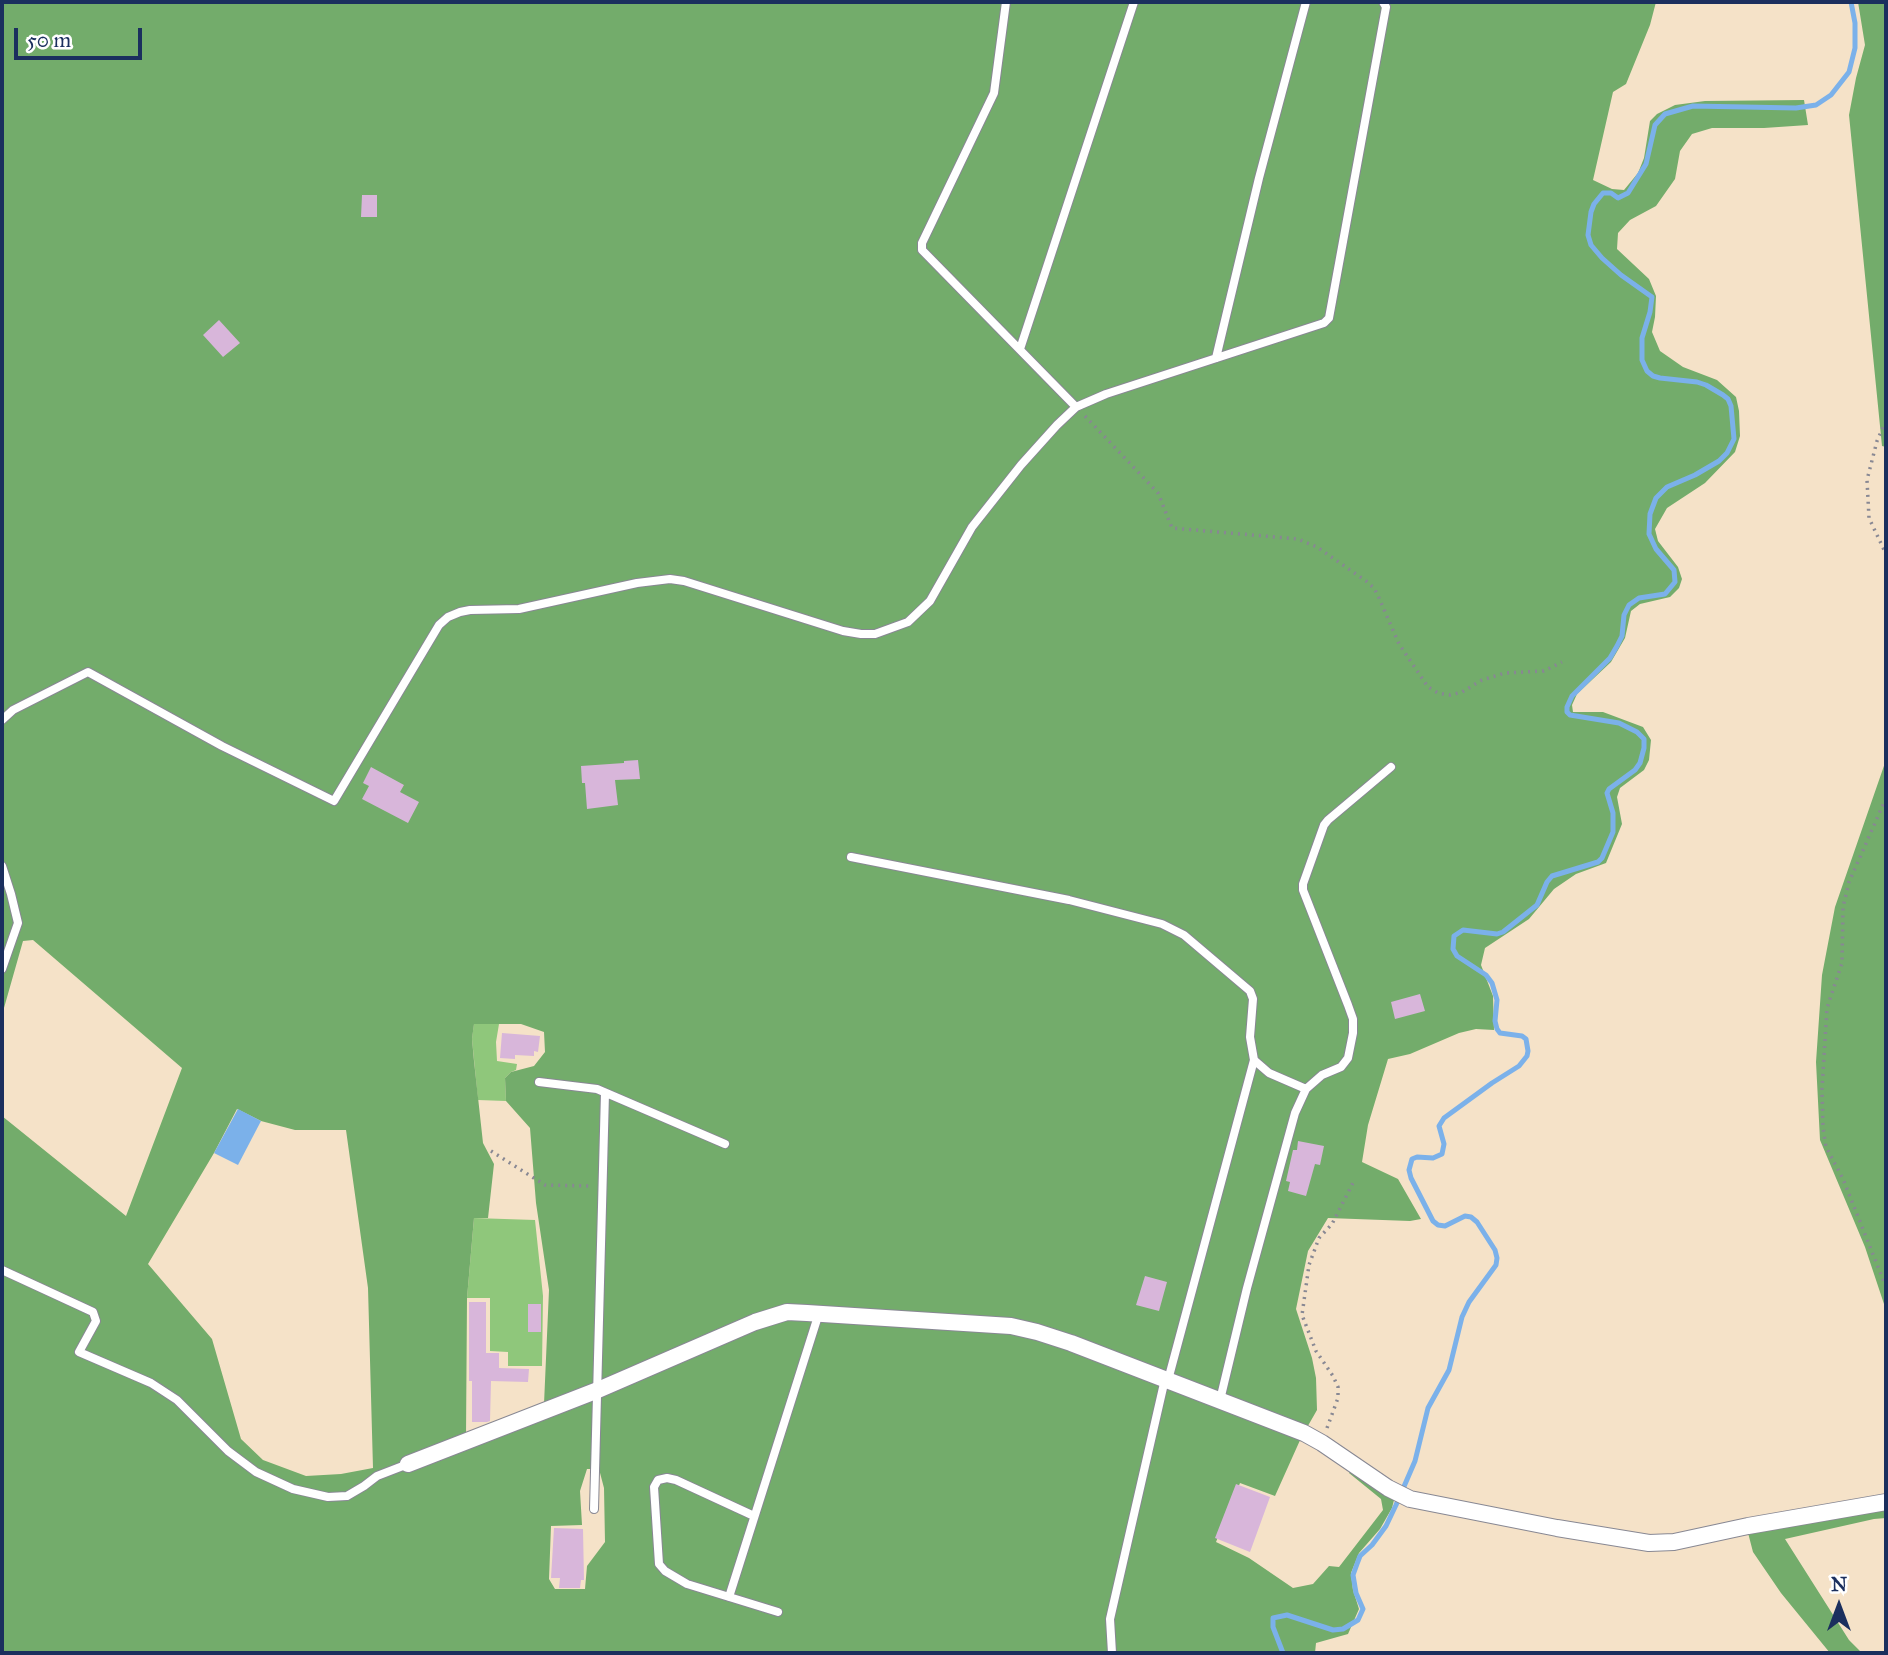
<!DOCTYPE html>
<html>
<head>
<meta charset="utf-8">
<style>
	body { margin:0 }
	#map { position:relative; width:1888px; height:1655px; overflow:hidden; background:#f5e2c8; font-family:"IM FELL Great Primer",serif }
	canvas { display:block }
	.frame { position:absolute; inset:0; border:4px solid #1b2f5e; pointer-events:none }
	.north { position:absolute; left:1804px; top:1571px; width:70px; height:70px; -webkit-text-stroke:5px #fff; paint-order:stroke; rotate:0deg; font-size:19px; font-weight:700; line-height:28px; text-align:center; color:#1b2f5e }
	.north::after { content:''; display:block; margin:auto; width:24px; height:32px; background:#1b2f5e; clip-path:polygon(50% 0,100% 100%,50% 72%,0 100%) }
	.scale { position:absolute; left:14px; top:28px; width:128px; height:32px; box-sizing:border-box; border:4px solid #1b2f5e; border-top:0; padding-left:9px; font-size:21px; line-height:24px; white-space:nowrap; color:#1b2f5e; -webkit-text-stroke:5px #fff; paint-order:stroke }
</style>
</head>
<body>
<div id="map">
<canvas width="1888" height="1655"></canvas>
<div class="frame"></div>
<div class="north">N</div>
<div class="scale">50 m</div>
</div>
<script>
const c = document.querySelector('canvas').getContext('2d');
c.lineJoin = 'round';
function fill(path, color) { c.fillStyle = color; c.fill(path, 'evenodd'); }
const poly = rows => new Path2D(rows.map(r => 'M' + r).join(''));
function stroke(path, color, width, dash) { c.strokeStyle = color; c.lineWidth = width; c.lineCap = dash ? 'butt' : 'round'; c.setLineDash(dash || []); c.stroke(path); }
const green = poly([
	[474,1023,499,1024,496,1042,497,1061,517,1064,516,1070,511,1072,505,1078,506,1101,478,1100,472,1039],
	[474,1218,535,1220,543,1296,542,1366,508,1366,508,1352,490,1351,490,1298,467,1298]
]);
const forest = poly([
	[2,2,1656,2,1650,25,1626,84,1613,92,1593,180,1612,189,1624,190,1638,173,1644,158,1650,121,1657,114,1675,105,1705,101,1804,100,1808,125,1764,128,1712,128,1692,134,1680,151,1675,179,1656,206,1630,220,1618,233,1617,249,1649,279,1656,296,1655,317,1652,332,1660,351,1683,367,1717,380,1736,397,1739,411,1740,436,1735,452,1705,483,1667,508,1655,529,1658,541,1678,567,1682,579,1679,588,1670,597,1640,604,1631,611,1625,638,1611,662,1577,694,1572,705,1573,712,1603,712,1643,727,1651,740,1649,760,1644,770,1620,788,1617,797,1622,824,1606,863,1576,874,1554,889,1529,919,1485,948,1481,965,1493,996,1494,1030,1476,1029,1459,1033,1410,1054,1388,1059,1368,1125,1362,1162,1398,1179,1421,1219,1410,1221,1328,1218,1308,1251,1296,1309,1312,1358,1316,1378,1317,1410,1301,1438,1275,1496,1240,1483,1216,1542,1249,1558,1293,1588,1313,1584,1329,1566,1339,1567,1383,1510,1381,1499,1349,1473,1351,1470,1394,1500,1392,1508,1380,1529,1359,1553,1351,1573,1353,1590,1359,1609,1348,1634,1316,1643,1315,1653,2,1653,2,1116,126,1216,182,1068,33,940,23,941,2,1015],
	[474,1024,521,1024,544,1032,545,1052,534,1066,511,1072,505,1078,506,1101,530,1128,536,1203,549,1290,544,1404,466,1436,467,1298,474,1218,488,1218,494,1164,483,1143,474,1061,472,1039],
	[237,1109,261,1121,295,1130,346,1130,368,1288,373,1468,341,1474,306,1476,263,1460,241,1439,212,1339,148,1264,214,1153],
	[587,1469,599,1469,604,1488,605,1542,587,1566,585,1589,555,1589,549,1579,551,1526,582,1525,580,1491],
	[1858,2,1886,2,1886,447,1882,446,1849,115,1856,78,1865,45],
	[1886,760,1886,1310,1865,1247,1820,1140,1816,1062,1822,975,1835,907],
	[1886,1502,1886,1518,1874,1519,1785,1539,1849,1640,1862,1653,1830,1653,1781,1593,1753,1552,1747,1529]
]);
const water = poly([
	[238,1109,261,1121,238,1165,214,1153]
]);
const stream = poly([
	[1283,1653,1273,1627,1273,1618,1287,1615,1333,1630,1343,1629,1358,1620,1363,1609,1356,1593,1353,1575,1357,1564,1360,1556,1372,1545,1386,1526,1396,1505,1415,1461,1428,1408,1449,1370,1462,1317,1469,1302,1496,1265,1497,1258,1495,1250,1477,1222,1471,1217,1465,1216,1445,1226,1438,1225,1433,1221,1411,1178,1409,1170,1412,1159,1417,1157,1433,1158,1442,1154,1444,1144,1439,1126,1444,1118,1492,1083,1519,1066,1527,1056,1528,1051,1526,1039,1522,1036,1500,1033,1497,1029,1495,1021,1497,1000,1492,983,1486,975,1457,956,1453,949,1454,936,1463,930,1497,934,1503,932,1537,905,1547,882,1552,876,1598,862,1602,858,1613,832,1613,813,1607,793,1609,789,1635,770,1640,763,1644,748,1644,739,1637,732,1619,723,1570,715,1567,712,1567,707,1572,696,1610,658,1617,646,1622,636,1624,615,1629,605,1639,598,1665,594,1675,582,1674,570,1656,549,1649,534,1650,514,1656,498,1667,487,1695,475,1719,461,1727,453,1734,439,1731,406,1728,399,1723,395,1706,385,1697,382,1660,378,1653,376,1647,371,1642,360,1642,338,1650,312,1652,297,1621,275,1602,258,1591,245,1588,235,1591,212,1594,204,1603,193,1611,193,1618,198,1628,193,1646,164,1655,125,1665,114,1693,106,1796,108,1816,105,1831,95,1849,72,1855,48,1855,23,1851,2]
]);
const building = poly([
	[362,195,377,195,377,217,361,217],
	[219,320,240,343,223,357,203,335],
	[638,760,640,779,615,780,618,805,587,809,585,783,582,783,581,766,624,763,624,761],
	[371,767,404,785,400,792,419,802,408,823,362,799,369,786,363,783],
	[1420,994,1425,1011,1395,1019,1391,1002],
	[502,1033,540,1036,538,1052,534,1051,534,1056,515,1055,515,1059,500,1058],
	[1298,1141,1324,1146,1320,1165,1315,1164,1306,1196,1288,1191,1290,1182,1286,1181,1293,1150,1297,1150],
	[1145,1276,1167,1282,1159,1311,1136,1305],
	[469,1302,486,1302,486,1353,499,1353,499,1368,529,1369,528,1382,491,1381,490,1421,487,1422,472,1422,472,1381,469,1381],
	[528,1304,541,1304,541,1332,528,1332],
	[1236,1484,1270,1497,1250,1552,1215,1538],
	[554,1528,583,1529,584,1580,581,1580,580,1588,559,1588,560,1578,551,1578]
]);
const path = poly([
	[1085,416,1158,493,1172,528,1298,539,1317,547,1366,581,1374,588,1379,598,1399,644,1428,687,1438,693,1450,695,1462,692,1482,680,1505,673,1544,671,1562,662],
	[1886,421,1877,441,1867,480,1869,518,1886,554],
	[1886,798,1849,882,1843,907,1842,963,1827,1008,1822,1089,1823,1128,1826,1147,1843,1179,1886,1287],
	[491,1151,545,1185,591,1186],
	[1327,1428,1338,1398,1338,1387,1333,1376,1316,1351,1302,1315,1309,1265,1319,1238,1332,1224,1355,1179]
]);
const service = poly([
	[1006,2,994,93,922,243,922,250,1076,407],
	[1020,349,1134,2],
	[1216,358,1259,178,1306,2],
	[2,720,13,710,88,672,222,746,334,801,439,625,448,617,460,612,470,610,519,609,637,583,670,579,684,581,843,631,861,634,875,634,908,622,930,601,972,527,1021,465,1057,425,1076,407,1106,394,1324,323,1329,318,1386,7,1383,2],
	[851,857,1069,900,1162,924,1184,935,1250,991,1253,999,1250,1037,1254,1060,1269,1073,1306,1089],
	[2,866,11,894,18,923,2,969],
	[539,1082,597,1089,725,1144],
	[2,1270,93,1312,96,1321,79,1352,151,1383,177,1400,228,1451,256,1472,293,1489,328,1497,347,1496,364,1486,377,1476,408,1464],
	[1168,1380,1254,1060],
	[1220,1400,1247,1288,1295,1113,1306,1089,1322,1075,1341,1067,1348,1058,1353,1033,1353,1019,1348,1005,1303,890,1303,884,1324,825,1328,820,1391,767],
	[594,1509,605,1093],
	[754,1516,676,1480,667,1478,658,1480,654,1487,659,1564,665,1571,687,1584,778,1612],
	[729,1597,819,1313],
	[1112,1653,1110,1619,1165,1379]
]);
const minor = poly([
	[408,1464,598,1390,755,1322,787,1312,807,1313,1011,1326,1037,1332,1071,1343,1304,1433,1322,1443,1388,1488,1410,1499,1557,1528,1649,1543,1674,1542,1748,1526,1886,1502]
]);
fill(green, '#8fc77b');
fill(forest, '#73ac6b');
fill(water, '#7bb1ea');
stroke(stream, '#7bb1ea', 5);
fill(building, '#d8b6da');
stroke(service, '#888893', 10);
stroke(minor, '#888893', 18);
stroke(path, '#888893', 3.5, [2, 5]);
stroke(service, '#fff', 8);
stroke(minor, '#fff', 16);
</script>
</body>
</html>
